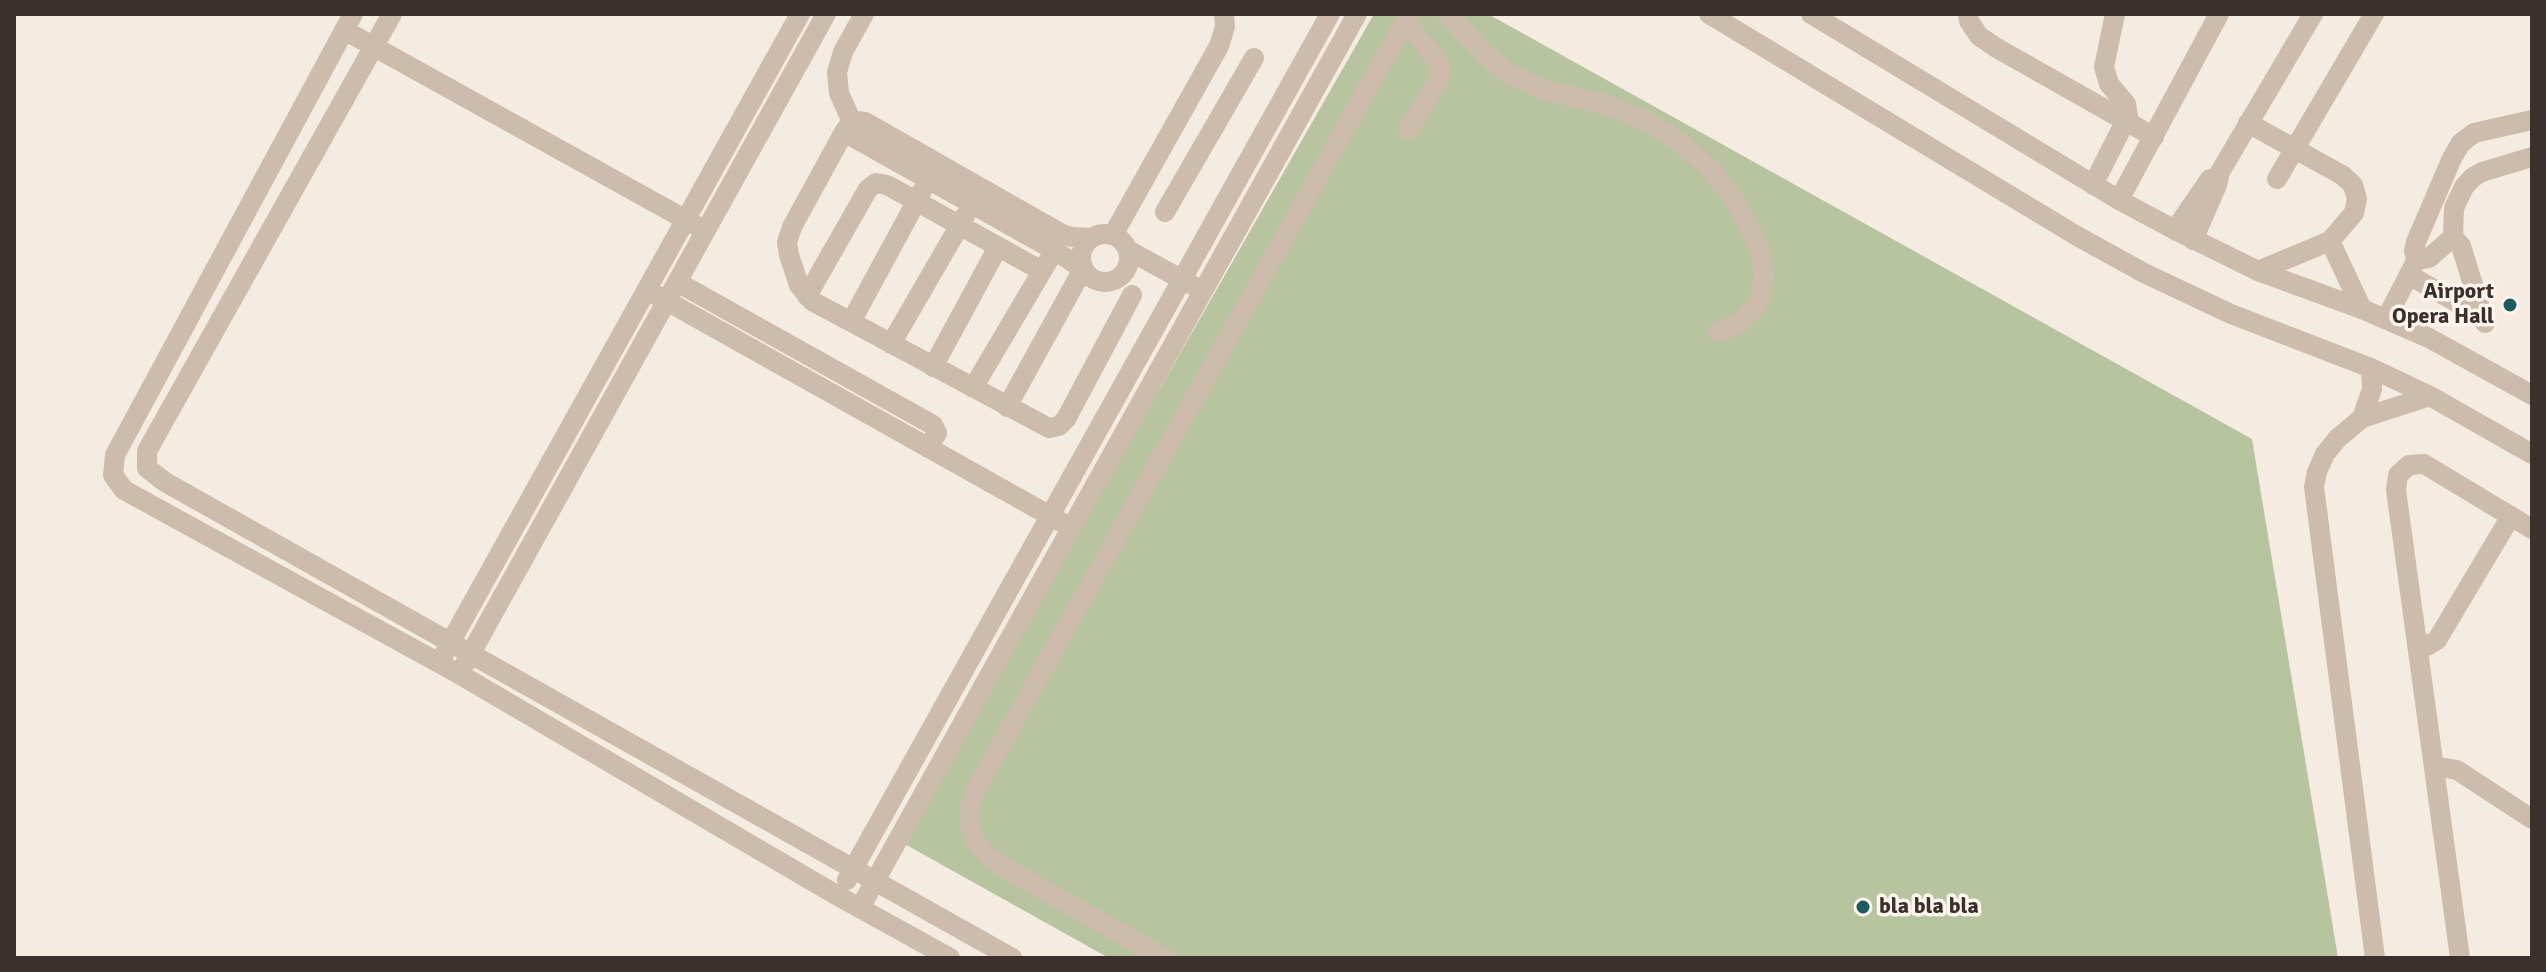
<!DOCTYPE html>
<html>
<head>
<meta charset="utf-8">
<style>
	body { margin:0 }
	#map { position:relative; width:2546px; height:972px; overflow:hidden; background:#f4ebe1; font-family:Signika,sans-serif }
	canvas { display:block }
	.frame { position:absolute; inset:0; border:16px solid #3b302b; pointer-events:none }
</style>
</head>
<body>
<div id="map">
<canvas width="2546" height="972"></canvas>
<div class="frame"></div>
</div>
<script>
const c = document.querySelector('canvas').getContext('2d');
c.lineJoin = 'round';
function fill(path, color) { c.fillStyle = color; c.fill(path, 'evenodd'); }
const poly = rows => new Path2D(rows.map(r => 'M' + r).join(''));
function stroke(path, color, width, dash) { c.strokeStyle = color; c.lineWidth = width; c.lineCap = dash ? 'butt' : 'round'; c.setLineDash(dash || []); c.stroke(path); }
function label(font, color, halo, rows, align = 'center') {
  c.font = font + ' Signika,sans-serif'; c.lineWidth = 7; c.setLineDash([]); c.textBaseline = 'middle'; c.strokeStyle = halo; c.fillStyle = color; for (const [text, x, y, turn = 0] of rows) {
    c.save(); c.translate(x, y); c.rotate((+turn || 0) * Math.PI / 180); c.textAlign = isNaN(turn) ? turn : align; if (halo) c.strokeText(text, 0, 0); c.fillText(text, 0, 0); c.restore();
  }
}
const green = poly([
	[1374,14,1488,14,2252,439,2338,958,1109,958,901,842]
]);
const minor = poly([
	[353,14,115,455,113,475,124,490,459,674,838,896,950,958],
	[392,14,147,451,147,468,165,482,1012,958],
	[1447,14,1484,53,1512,76,1545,90,1606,105,1646,121,1681,143,1712,171,1734,199,1752,233,1761,253,1764,276,1760,298,1755,308,1738,324,1718,332],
	[1709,14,2077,236,2144,273,2231,314,2371,368,2430,396,2532,454],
	[1811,14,2119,200,2175,230,2258,271,2362,309,2429,338,2532,395],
	[1968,14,1969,21,1979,36,1995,47,2154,137],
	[1405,22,1434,56,1440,68,1438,82,1408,129],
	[344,30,697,226],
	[2532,120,2474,133,2461,143,2452,158,2416,242,2414,251,2417,260,2429,258,2453,237,2454,208,2464,187,2472,178,2482,172,2532,157],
	[852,122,839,93,837,72,843,52,864,14],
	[2248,123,2342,175,2353,185,2357,199,2354,213,2330,241,2258,271],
	[844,132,1054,250,1083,269,1007,407],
	[2277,179,2374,14],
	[2093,185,2128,116,2126,104,2109,84,2104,67,2115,14],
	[2119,200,2219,14],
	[1165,212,1254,58],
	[2175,230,2210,179],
	'1081 258a24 24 0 1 1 48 0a24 24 0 1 1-48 0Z',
	[1113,235,1219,46,1225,27,1224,14],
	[2453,237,2461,246,2485,323],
	[1091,238,1072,237,1062,234,865,122,856,121,849,125,844,132,792,227,787,242,789,255,799,285,812,301,1049,428,1059,426,1066,419,1132,295],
	[2193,240,2217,185,2220,172,2313,14],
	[2330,241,2362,309],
	[1128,250,1192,285],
	[2409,275,2458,303,2478,300],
	[677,282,933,425,937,433,928,448],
	[656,295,1061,522],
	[807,296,868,189,876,183,887,185,1042,271],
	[2386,319,2415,263],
	[851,322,922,191],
	[891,344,965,216],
	[933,367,998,247],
	[973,388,1048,261],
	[2362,418,2372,389,2371,368],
	[2417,646,2427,646,2437,640,2511,516],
	[444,654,800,14],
	[465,664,826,14],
	[2434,766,2457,770,2532,819],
	[847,880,1330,14],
	[860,908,1357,14],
	[1164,958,1003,867,988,856,975,841,970,824,970,807,976,789,1409,14],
	[2375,958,2314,487,2317,472,2325,454,2337,439,2362,418,2430,396],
	[2460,958,2396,490,2398,475,2409,465,2424,464,2532,529]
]);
const markers = [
	[2510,305,8,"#1f5a5e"],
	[1863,907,8,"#1f5a5e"]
];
const poiNames = [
	["Airport",2494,292],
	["Opera Hall",2494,317],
	["bla bla bla",1879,907,"left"]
];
fill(green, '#b8c4a0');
stroke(minor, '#cdbbac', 20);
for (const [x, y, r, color] of markers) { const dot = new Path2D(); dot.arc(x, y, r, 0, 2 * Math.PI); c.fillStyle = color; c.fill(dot); stroke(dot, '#fbf5ee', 3); }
label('bold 22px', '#3b302b', '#fbf5ee', poiNames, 'right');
</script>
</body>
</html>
